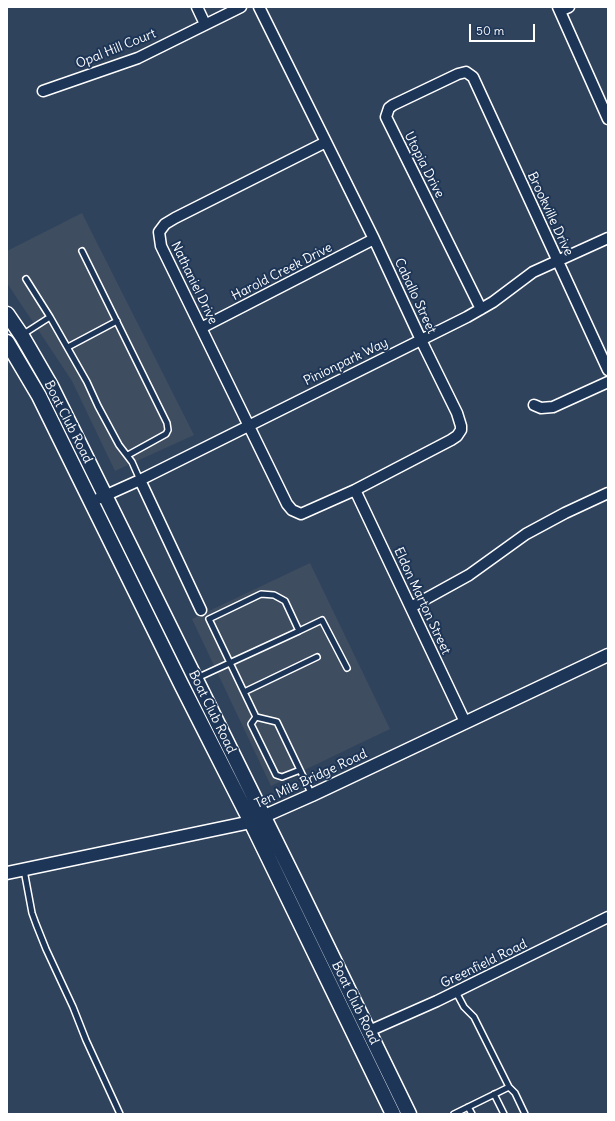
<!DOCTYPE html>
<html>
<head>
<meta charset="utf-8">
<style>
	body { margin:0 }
	#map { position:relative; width:615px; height:1121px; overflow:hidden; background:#30435c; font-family:Delius,sans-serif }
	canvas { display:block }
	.frame { position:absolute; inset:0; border:8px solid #fff; pointer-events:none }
	.scale { position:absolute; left:469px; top:24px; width:66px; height:18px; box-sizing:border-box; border:2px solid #fff; border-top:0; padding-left:5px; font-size:12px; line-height:14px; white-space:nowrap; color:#fff; -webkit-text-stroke:3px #1d3557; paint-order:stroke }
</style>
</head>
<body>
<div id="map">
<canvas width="615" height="1121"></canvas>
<div class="frame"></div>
<div class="scale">50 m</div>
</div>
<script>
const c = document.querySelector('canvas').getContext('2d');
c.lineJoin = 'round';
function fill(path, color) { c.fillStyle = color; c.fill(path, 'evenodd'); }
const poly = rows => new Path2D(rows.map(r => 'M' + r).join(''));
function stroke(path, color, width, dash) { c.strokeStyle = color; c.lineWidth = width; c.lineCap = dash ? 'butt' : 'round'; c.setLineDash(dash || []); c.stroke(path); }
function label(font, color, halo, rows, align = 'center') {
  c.font = font + ' Delius,sans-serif'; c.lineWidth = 4; c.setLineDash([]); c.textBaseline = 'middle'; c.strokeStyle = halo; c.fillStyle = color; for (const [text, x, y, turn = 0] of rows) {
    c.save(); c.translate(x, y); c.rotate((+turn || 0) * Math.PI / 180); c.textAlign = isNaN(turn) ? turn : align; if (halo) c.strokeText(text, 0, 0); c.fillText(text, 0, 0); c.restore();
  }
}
const built = poly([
	[82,213,194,435,115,471,72,381,7,283,7,251],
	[310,563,390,729,271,786,192,619]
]);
const service = poly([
	[82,251,167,423,168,430,166,434,128,455],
	[26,279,50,317],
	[22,335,50,317,87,382,98,406,119,445,132,462,140,480],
	[68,347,117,321],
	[197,678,299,631],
	[244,692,317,657],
	[256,717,251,724,276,775,282,777,300,770],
	[312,795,277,722,256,717,209,619,261,594,274,595,285,601,299,631,322,620,347,668],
	[24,870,32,913,36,924,46,949,73,1007,86,1040,120,1114],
	[456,992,464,1007,474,1017,509,1087,515,1093,525,1114],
	[494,1094,504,1114],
	[468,1107,472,1114],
	[454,1114,509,1087]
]);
const minor = poly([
	[197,7,205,24],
	[259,7,326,142,374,239,421,340,457,413,461,426,461,430,457,436,451,440,355,490,301,514,292,510,287,504,161,246,159,232,165,224,175,218,326,142],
	[558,7,608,119],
	[560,11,569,7],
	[43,91,138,58,241,7],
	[481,309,386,117,389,108,393,105,458,74,466,72,473,77,608,370],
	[201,328,374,239],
	[534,405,541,408,553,407,608,382],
	[140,480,201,610],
	[355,490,465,722],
	[91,502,140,480,467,317,493,302,533,272,608,238],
	[411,607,469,575,526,534,565,513,608,493],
	[369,1031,437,1001,608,917]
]);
const tertiary = poly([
	[7,873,251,822,312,795,608,655]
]);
const secondary = poly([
	[7,314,22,336,51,386,296,882,409,1114],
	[7,342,39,396,181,684,251,822,393,1114]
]);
const streetNames = [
	["Opal Hill Court",116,49,-22],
	["Utopia Drive",424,165,63],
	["Brookville Drive",550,214,65],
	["Harold Creek Drive",282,272,-27],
	["Nathaniel Drive",194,283,64],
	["Caballo Street",415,296,65],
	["Pinionpark Way",346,362,-26],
	["Boat Club Road",68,422,63],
	["Eldon Marton Street",422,601,65],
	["Boat Club Road",212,712,64],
	["Ten Mile Bridge Road",311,779,-25],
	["Greenfield Road",484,964,-26],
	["Boat Club Road",355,1003,64]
];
fill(built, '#3e4d60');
stroke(service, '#fff', 8);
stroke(minor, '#fff', 13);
stroke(tertiary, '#fff', 15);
stroke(secondary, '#fff', 17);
stroke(service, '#1d3557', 5);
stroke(minor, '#1d3557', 10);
stroke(tertiary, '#1d3557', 12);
stroke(secondary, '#1d3557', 14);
label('13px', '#fff', '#1d3557', streetNames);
</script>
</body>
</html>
